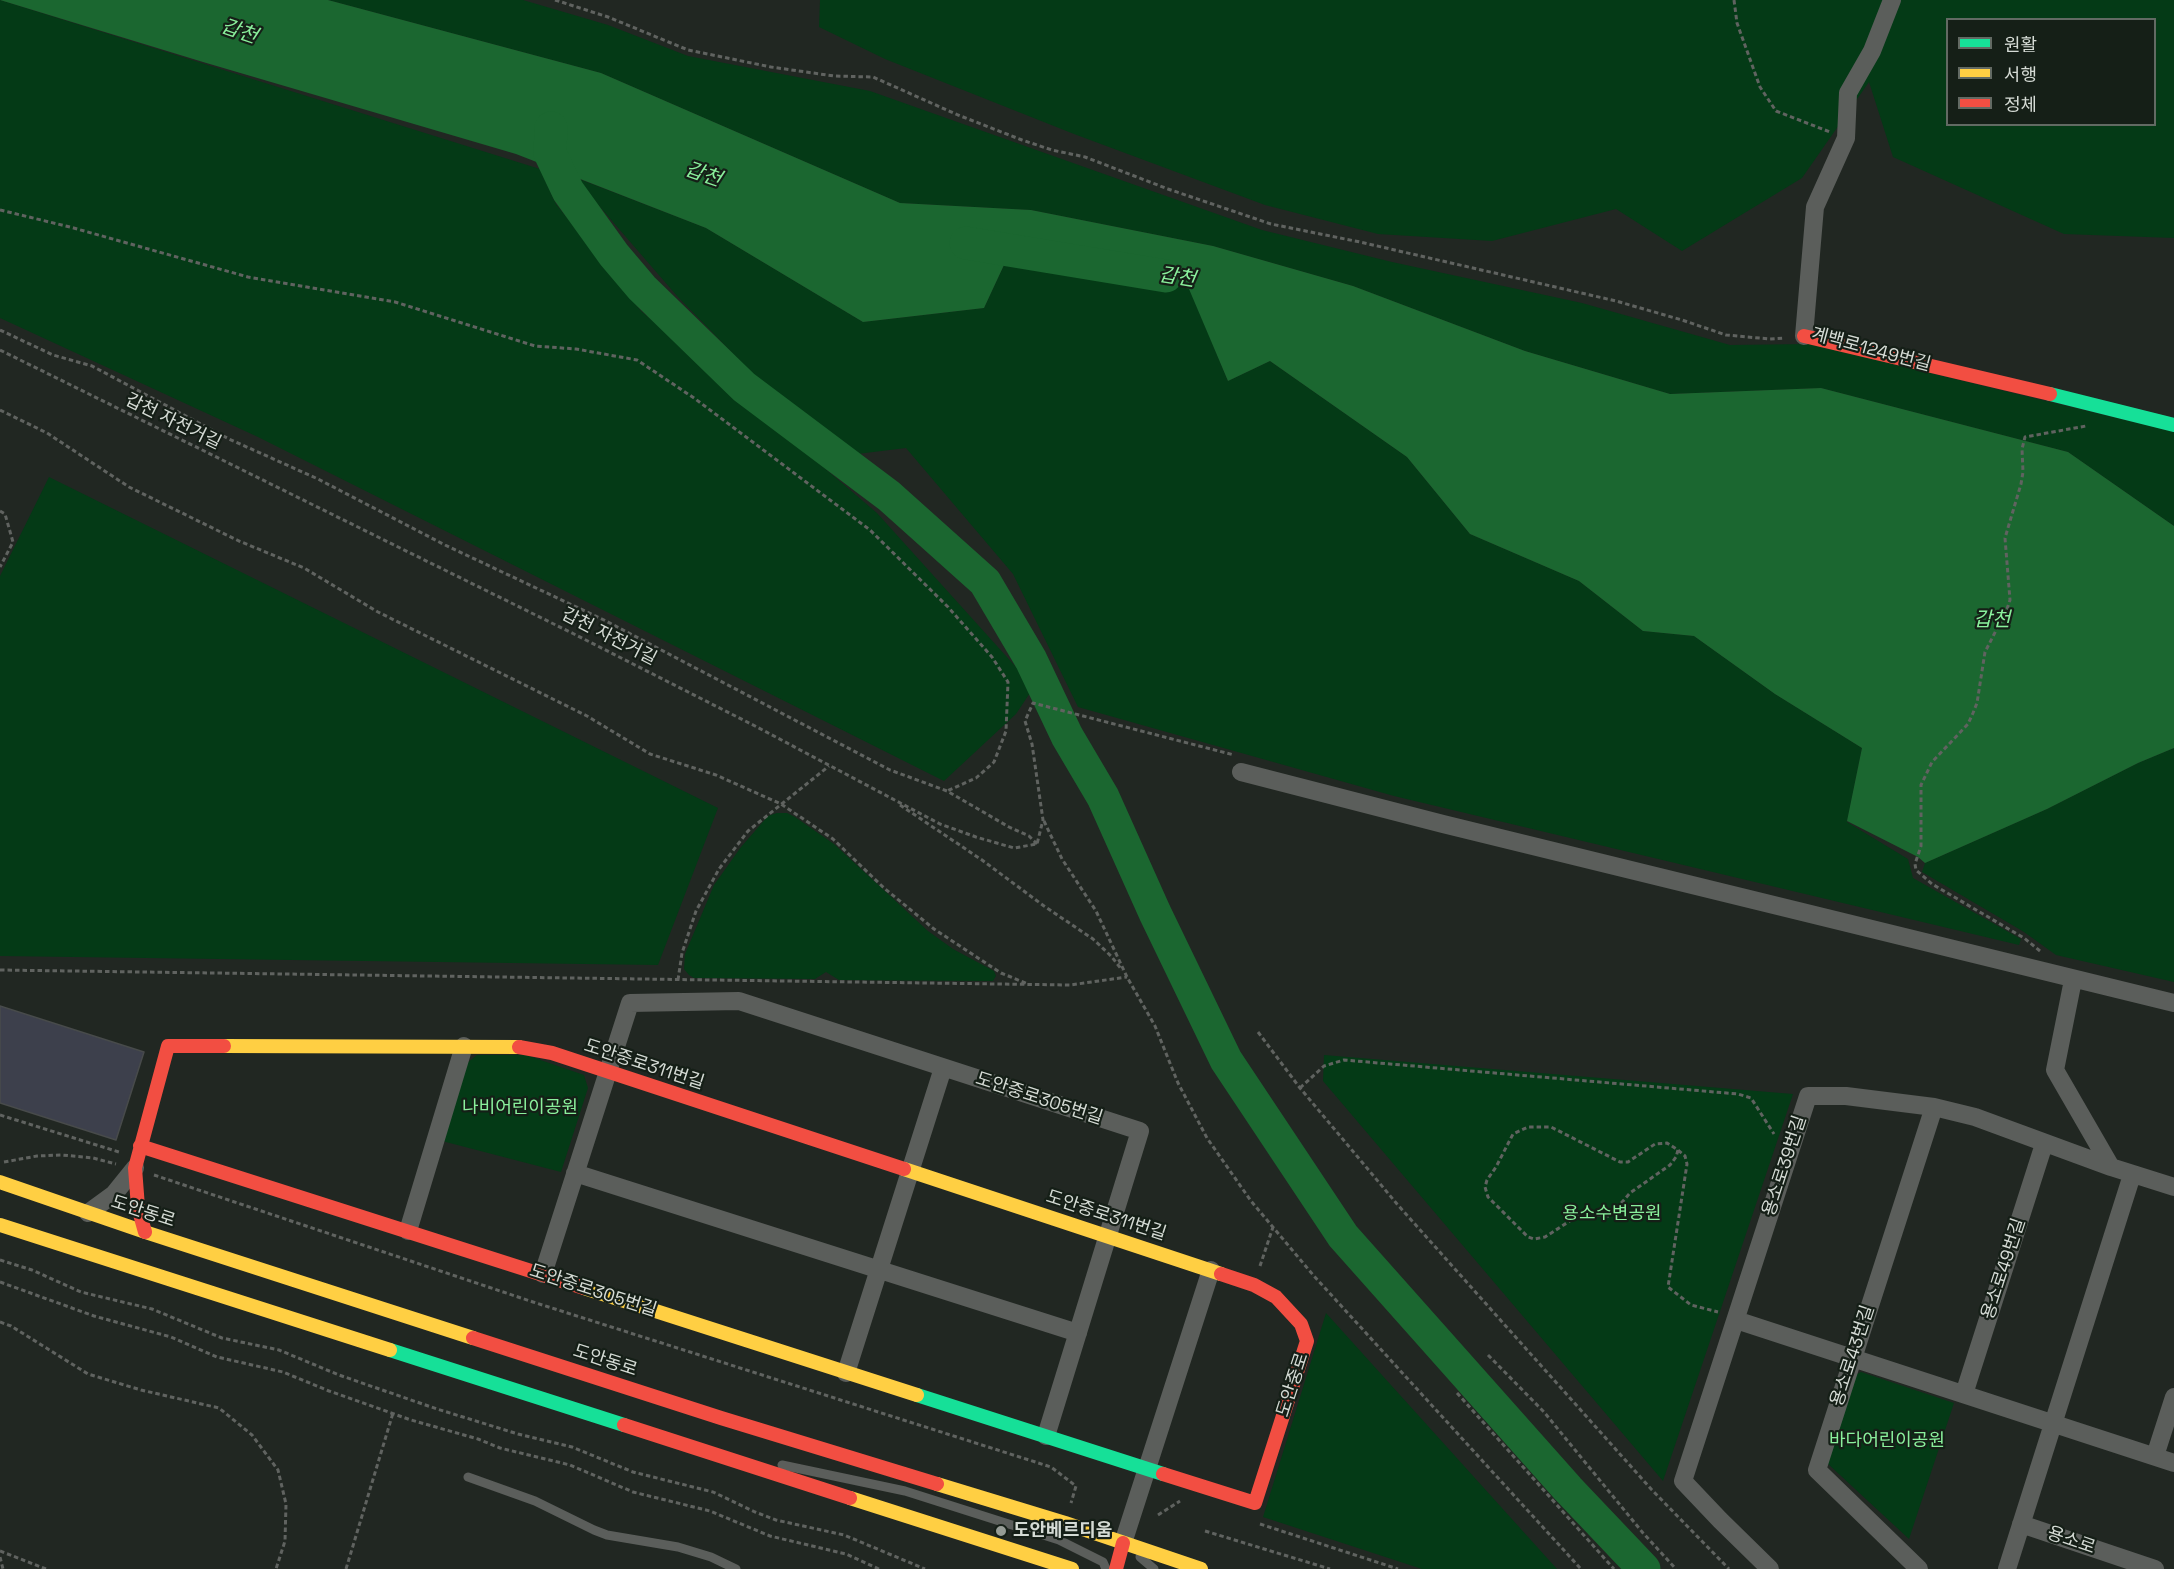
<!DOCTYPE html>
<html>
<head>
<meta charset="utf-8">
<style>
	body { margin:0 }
	#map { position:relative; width:2174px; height:1569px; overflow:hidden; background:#212722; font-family:"Space Grotesk","Noto Sans KR",sans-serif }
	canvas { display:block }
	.legend { position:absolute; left:1946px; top:18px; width:210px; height:108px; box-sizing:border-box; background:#151f17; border:2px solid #626a63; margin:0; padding:8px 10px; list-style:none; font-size:18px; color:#d5dbd5 }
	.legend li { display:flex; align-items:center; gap:12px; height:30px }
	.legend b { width:30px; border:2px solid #626a63 }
</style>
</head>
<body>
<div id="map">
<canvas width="2174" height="1569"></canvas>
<ul class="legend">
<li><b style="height:8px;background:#16e098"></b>원활</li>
<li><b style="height:8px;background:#ffcf43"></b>서행</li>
<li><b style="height:8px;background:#f24e42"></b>정체</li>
</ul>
</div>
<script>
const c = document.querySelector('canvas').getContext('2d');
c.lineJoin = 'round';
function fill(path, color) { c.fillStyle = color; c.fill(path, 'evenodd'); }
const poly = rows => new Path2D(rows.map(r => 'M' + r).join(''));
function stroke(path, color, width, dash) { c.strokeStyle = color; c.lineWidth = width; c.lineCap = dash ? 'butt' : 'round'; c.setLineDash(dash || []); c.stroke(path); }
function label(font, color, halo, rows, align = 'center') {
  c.font = font + ' "Space Grotesk","Noto Sans KR",sans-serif'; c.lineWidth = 4.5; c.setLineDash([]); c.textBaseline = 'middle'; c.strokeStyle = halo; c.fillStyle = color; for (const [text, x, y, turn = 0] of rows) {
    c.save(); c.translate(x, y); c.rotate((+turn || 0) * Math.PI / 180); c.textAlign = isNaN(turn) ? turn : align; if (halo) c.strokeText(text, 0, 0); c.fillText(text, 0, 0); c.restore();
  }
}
const green = poly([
	[0,0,540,169,556,204,641,311,877,513,1034,687,1016,714,944,781,258,437,0,318],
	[328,0,523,0,608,25,688,56,870,91,1262,230,1392,262,1582,303,1730,345,1810,344,2174,432,2174,526,2068,452,1821,388,1670,394,1525,351,1353,286,1213,246,1031,210,900,203,601,73],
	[820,0,2174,0,2174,238,2064,234,1893,157,1869,82,1802,178,1682,251,1616,209,1492,241,1378,234,1265,205,1074,134,885,59,819,27],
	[1948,20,2154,20,2154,124,1948,124],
	[574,177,706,228,863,322,984,308,1017,237,1190,289,1228,381,1270,361,1407,457,1470,534,1579,581,1643,631,1694,636,1775,694,1862,748,1847,822,1908,859,1913,878,2021,939,2019,945,1394,796,1078,707,1013,574,906,448,857,454,785,407,677,296],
	[49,477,718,808,658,965,0,956,0,576],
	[2174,748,2174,982,2056,955,2024,932,1922,872,1925,863,2047,809,2138,763],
	[777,813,787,813,795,817,834,844,928,931,953,949,994,971,996,976,993,981,839,980,826,972,815,979,694,978,689,975,684,969,685,954,714,885,741,847,768,816],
	[477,1055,526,1055,584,1075,588,1088,561,1172,442,1141,467,1063],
	[1324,1055,1793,1094,1663,1481,1323,1081],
	[1326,1313,1557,1569,1422,1569,1263,1517],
	[1861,1372,1954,1403,1909,1539,1827,1463,1855,1375]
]);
const water = poly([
	[0,0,328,0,601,73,900,203,1031,210,1213,246,1353,286,1525,351,1670,394,1821,388,2068,452,2174,526,2174,748,2138,763,2047,809,1925,863,1918,857,1847,821,1862,748,1775,694,1694,636,1643,631,1579,581,1470,534,1407,457,1270,361,1228,381,1189,289,1017,237,984,308,863,322,706,228,516,154,203,62]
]);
const river = poly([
	[551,128,550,153,568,191,614,255,642,288,744,387,889,496,985,582,1031,660,1067,736,1103,797,1155,913,1226,1060,1343,1236,1568,1489,1644,1569],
	[966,243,1166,276]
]);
const building = poly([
	[0,1006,144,1052,116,1140,0,1103,0,1006]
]);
const path = poly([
	[555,0,608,17,688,50,771,67,834,76,873,77,958,115,1022,140,1052,150,1085,157,1168,189,1271,224,1360,242,1616,301,1682,320,1726,335,1770,339,1784,338],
	[1734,0,1737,23,1760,87,1776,111,1830,132],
	[0,210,70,227,248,277,395,302,535,346,576,349,637,360,694,398,870,530,948,607,992,657,1008,682,1006,731,994,762,976,778,947,791],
	[0,330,53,355,92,366,229,439,318,479,445,545,604,620,890,770,947,791,1009,827,1029,836,1037,844],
	[0,350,574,634,755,726,940,824,976,837,1014,848,1037,844,1043,820,1032,744,1025,721,1033,703,1234,755],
	[0,410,47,433,129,487,239,541,304,568,378,612,587,716,650,754,716,775,781,804,833,839,884,888,934,929,1001,973,1028,984],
	[0,511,5,514,13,542,0,567],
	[900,805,982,860,1044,906,1093,939,1111,956,1122,970],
	[1044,821,1062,859,1096,911,1127,977,1155,1026,1178,1083,1207,1138,1251,1201,1314,1276,1581,1569],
	[2040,951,2024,938,1932,884,1916,870,1915,864,1921,846,1921,785,1932,762,1968,724,1973,713,1977,703,1985,652,2007,609,2010,600,2005,538,2021,484,2023,472,2022,449,2025,437,2086,426],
	[0,970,1070,985,1127,977],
	[678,980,682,953,696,911,719,869,748,831,829,766],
	[1258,1032,1300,1088,1397,1204,1652,1490,1729,1569],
	[1300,1088,1324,1066,1344,1060,1738,1094,1751,1098,1774,1134],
	[0,1115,119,1152],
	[1678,1150,1676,1157,1670,1165,1630,1193,1610,1216,1592,1215,1576,1217,1545,1237,1534,1239,1528,1237,1488,1197,1485,1187,1487,1180,1496,1167,1513,1134,1528,1127,1551,1127,1620,1162,1628,1162,1655,1144,1667,1143,1678,1150,1685,1156,1687,1164,1668,1287,1691,1305,1718,1312],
	[4,1162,37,1156,62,1155,93,1158,116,1164],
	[154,1175,533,1302,1051,1467,1076,1486,1071,1503],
	[0,1260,32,1270,81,1292,152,1309,222,1338,279,1350,339,1375,437,1409,518,1434,572,1447,633,1472,713,1492,755,1512,776,1520,844,1535,925,1569],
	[1260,1266,1273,1227],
	[0,1282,94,1316,171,1337,217,1357,283,1372,329,1391,411,1420,478,1439,500,1448,570,1465,633,1492,710,1511,770,1536,846,1554,879,1569],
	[0,1322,11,1326,88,1374,141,1390,219,1408,252,1435,278,1470,286,1504,285,1541,276,1569],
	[1488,1355,1544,1412,1643,1533,1676,1569],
	[1457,1393,1614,1569],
	[1158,1515,1180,1501],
	[1260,1524,1398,1569],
	[1205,1531,1330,1569],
	[0,1551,46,1569],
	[0,1557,3,1569],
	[346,1569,393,1413]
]);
const lane = poly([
	[782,1465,905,1491,1059,1540,1103,1562,1106,1569],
	[468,1477,535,1501,594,1530,607,1535,678,1547,711,1557,736,1569],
	[1140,1557,1154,1569]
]);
const street = poly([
	[1804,336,1815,207,1846,138,1848,93,1872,51,1892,0],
	[1241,772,1443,824,2174,1003],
	[2073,980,2055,1070,2111,1167],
	[575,1173,1078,1333],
	[88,1213,114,1194,135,1168],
	[408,1231,464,1046],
	[543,1274,630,1003,739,1001,1140,1131,1046,1436],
	[1736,1320,2174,1463],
	[846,1373,943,1068],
	[1964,1394,2044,1144],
	[2155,1456,2174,1397],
	[2021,1524,2155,1569],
	[1123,1543,1211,1270],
	[1770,1569,1720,1520,1683,1481,1808,1096,1846,1096,1934,1107,1975,1117,2111,1167,2174,1187],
	[1919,1569,1817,1470,1934,1107],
	[2007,1569,2132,1175]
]);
const fast = poly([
	[2050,394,2174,425],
	[390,1350,624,1425],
	[917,1395,1163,1474]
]);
const slow = poly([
	[224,1046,519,1047],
	[904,1169,1221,1274],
	[0,1182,145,1232,473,1338],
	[0,1225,390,1350],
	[584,1288,917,1395],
	[937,1484,1065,1523,1201,1569],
	[850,1498,1072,1569]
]);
const jam = poly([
	[1804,336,2050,394],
	[519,1047,552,1053,904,1169],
	[140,1146,584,1288],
	[145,1232,138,1207,135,1168,168,1046,224,1046],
	[473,1338,721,1418,937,1484],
	[624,1425,850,1498],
	[1163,1474,1255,1503,1307,1341,1301,1324,1276,1297,1254,1285,1221,1274],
	[1116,1569,1123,1543]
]);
const markers = [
	[1001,1531,6,"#969c96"]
];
const streetNames = [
	["계백로1249번길",1871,350,15],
	["갑천 자전거길",173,422,26],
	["갑천 자전거길",609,637,27],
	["도안중로311번길",644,1065,18],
	["도안중로305번길",1039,1099,18],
	["용소로39번길",1785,1166,-72],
	["도안동로",143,1212,18],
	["도안중로311번길",1106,1216,18],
	["용소로49번길",2004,1269,-72],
	["도안중로305번길",593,1291,18],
	["용소로43번길",1853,1356,-72],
	["도안동로",605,1361,18],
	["도안중로",1293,1385,-72],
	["용소로",2071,1541,19]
];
const parkNames = [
	["나비어린이공원",520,1108],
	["용소수변공원",1612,1214],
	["바다어린이공원",1887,1441]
];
const poiNames = [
	["도안베르디움",1013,1531]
];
const waterNames = [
	["갑천",239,32,19],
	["갑천",703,175,19],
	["갑천",1177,278,9],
	["갑천",1992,621]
];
fill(green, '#043a16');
fill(water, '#1b6730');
stroke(river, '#1b6730', 33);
fill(building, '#3d404c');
stroke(building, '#484b4b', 1.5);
stroke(path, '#606360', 3, [4.5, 3]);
stroke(lane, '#5b5e5b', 9);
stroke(street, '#5b5e5b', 18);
stroke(fast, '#16e098', 14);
stroke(slow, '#ffcf43', 14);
stroke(jam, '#f24e42', 14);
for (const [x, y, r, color] of markers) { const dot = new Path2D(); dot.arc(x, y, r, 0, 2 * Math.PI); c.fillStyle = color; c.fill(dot); stroke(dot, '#151f17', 2); }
label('18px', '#d5dbd5', '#151f17', streetNames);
label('18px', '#8af09c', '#151f17', parkNames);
label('bold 18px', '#d5dbd5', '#151f17', poiNames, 'left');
label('italic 20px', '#8af09c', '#151f17', waterNames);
</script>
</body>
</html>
